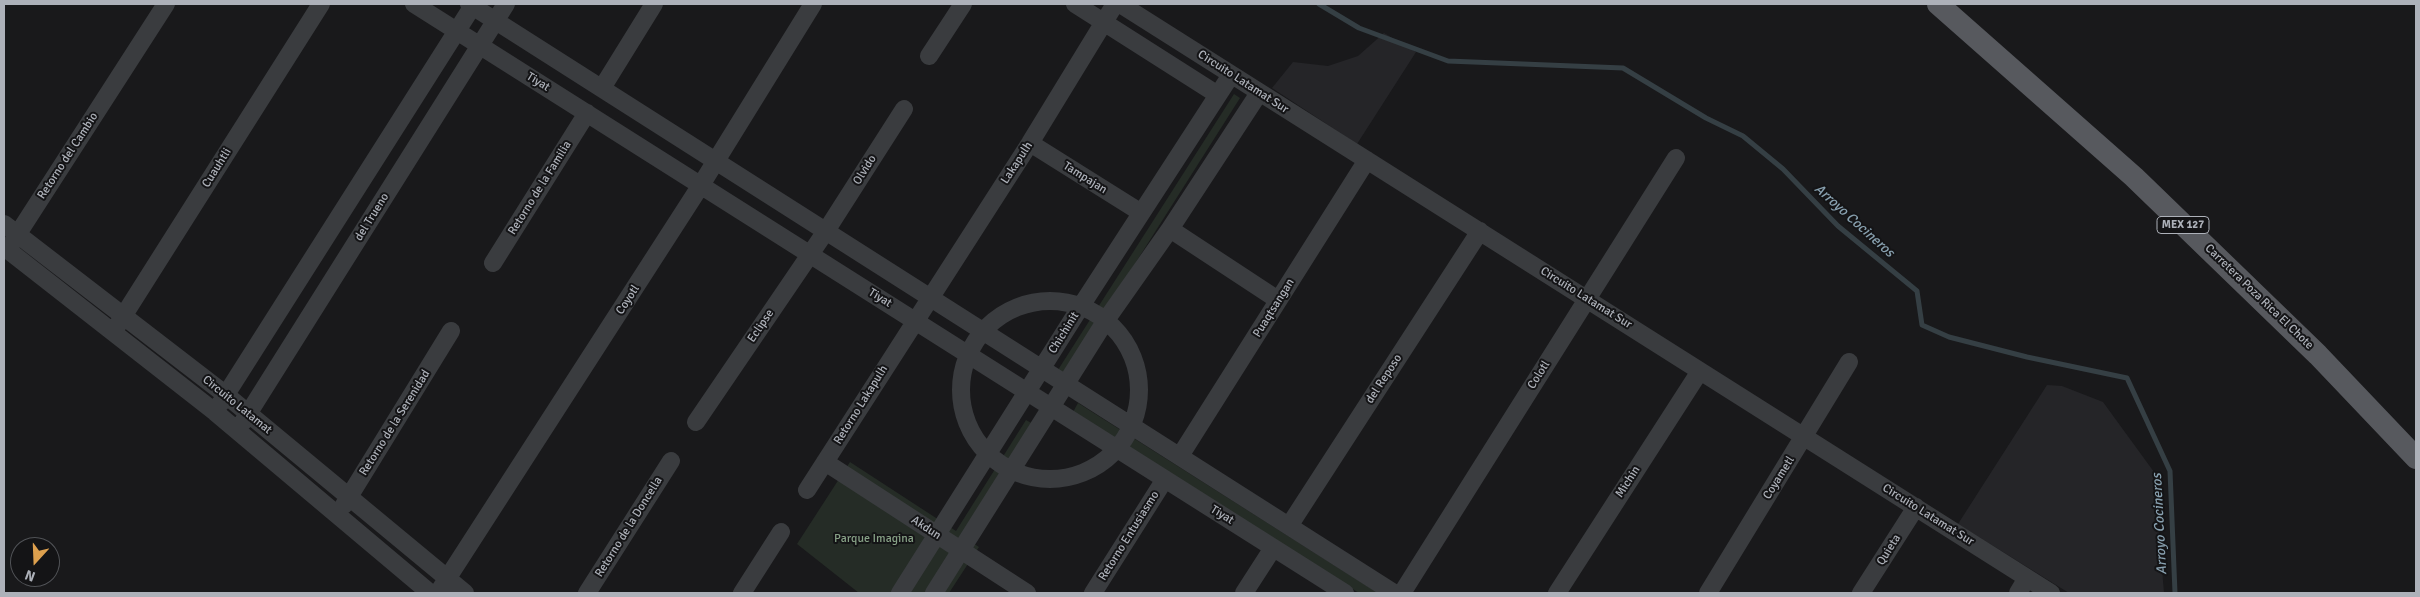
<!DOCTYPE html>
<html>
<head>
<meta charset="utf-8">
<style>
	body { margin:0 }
	#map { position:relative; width:2420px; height:597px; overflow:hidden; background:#19191b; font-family:Signika,sans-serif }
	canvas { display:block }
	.frame { position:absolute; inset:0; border:5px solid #adb1b9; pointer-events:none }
	.north { position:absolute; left:10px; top:537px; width:50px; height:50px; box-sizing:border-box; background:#141416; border:1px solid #515357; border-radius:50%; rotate:200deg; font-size:14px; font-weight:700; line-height:20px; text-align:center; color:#adb1b9 }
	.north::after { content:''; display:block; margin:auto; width:18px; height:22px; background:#dda04e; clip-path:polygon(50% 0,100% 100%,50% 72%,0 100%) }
</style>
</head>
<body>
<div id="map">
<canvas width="2420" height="597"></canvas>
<div class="frame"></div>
<div class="north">N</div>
</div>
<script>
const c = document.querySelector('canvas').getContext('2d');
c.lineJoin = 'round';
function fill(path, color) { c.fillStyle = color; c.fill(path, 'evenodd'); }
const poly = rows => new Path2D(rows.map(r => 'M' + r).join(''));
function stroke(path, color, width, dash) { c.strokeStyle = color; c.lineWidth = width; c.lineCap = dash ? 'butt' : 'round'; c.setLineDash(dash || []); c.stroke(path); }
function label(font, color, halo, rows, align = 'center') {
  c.font = font + ' Signika,sans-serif'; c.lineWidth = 4; c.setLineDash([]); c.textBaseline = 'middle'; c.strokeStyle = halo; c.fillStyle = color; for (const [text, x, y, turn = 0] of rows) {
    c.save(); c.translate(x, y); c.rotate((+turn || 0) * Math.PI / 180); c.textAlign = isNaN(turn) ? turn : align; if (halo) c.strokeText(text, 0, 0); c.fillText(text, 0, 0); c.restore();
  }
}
const built = poly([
	[1384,33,1416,52,1357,144,1272,88,1293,62,1328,66,1358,56],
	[2047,385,2062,386,2103,402,2154,472,2164,593,2069,593,1958,524]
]);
const green = poly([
	[1234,94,1240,98,1063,377,1056,373],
	[1078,403,1378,593,1359,593,1073,412],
	[1026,420,1033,424,962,536,979,547,949,593,859,593,797,544,850,462,956,531]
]);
const stream = poly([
	[1319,4,1359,28,1448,61,1623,68,1706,118,1743,136,1783,169,1838,226,1917,291,1922,325,1949,337,2027,357,2127,378,2170,471,2175,593]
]);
const minor = poly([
	[414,4,1345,593],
	[469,4,1394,593],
	[1075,4,1218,95],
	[1120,4,2051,593],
	[929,56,963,4],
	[602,88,654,4],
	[1030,143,1140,212],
	[4,224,226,395,465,593],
	[1170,229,1278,300],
	[12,243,166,4],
	[4,247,215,412,430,593],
	[493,263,587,113],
	'961 390a89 89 0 1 1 178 0a89 89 0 1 1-178 0Z',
	[117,326,321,4],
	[220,404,474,4],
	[243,422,506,4],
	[696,422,826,231,904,109],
	[1180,456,1367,160],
	[825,462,1027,593],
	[807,490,1030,143,1115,4],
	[344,505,451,331],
	[1289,526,1480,231],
	[438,593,701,185,813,4],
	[587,593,671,461],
	[742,593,781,532],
	[900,593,1081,306,1231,75],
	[934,593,1106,320,1170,229,1259,93],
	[1093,593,1165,479],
	[1244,593,1273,548],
	[1402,593,1676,158],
	[1557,593,1700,371],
	[1708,593,1849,362],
	[1861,593,1916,507],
	[2018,593,2027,578]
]);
const major = poly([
	[1938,4,2134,177,2318,355,2416,458]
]);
const shields = [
	[2183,225,52]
];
const shieldNames = [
	["MEX 127",2183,225]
];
const streetNames = [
	["Tiyat",538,82,32],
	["Circuito Latamat Sur",1243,82,33],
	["Retorno del Cambio",68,156,-57],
	["Lakapulh",1017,163,-57],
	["Cuauhtli",217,168,-58],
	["Olvido",865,170,-58],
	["Tampajan",1085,178,32],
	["Retorno de la Familia",540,188,-58],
	["del Trueno",372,217,-58],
	["Carretera Poza Rica El Chote",2259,297,44],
	["Tiyat",880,298,32],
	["Circuito Latamat Sur",1586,298,32],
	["Coyotl",628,300,-57],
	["Puaqtsangan",1274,308,-58],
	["Eclipse",761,326,-56],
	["Chichinit",1064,333,-58],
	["Colotl",1539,375,-58],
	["del Reposo",1384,379,-57],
	["Circuito Latamat",237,405,39],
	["Retorno Lakapulh",861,405,-58],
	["Retorno de la Serenidad",395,423,-58],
	["Coyametl",1779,478,-58],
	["Michin",1628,482,-57],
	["Tiyat",1222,515,32],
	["Circuito Latamat Sur",1928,515,32],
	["Retorno de la Doncella",629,527,-58],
	["Akdun",926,528,33],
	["Retorno Entusiasmo",1129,536,-58],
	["Quieta",1889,550,-58]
];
const parkNames = [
	["Parque Imagina",874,539]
];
const waterNames = [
	["Arroyo Cocineros",1854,221,42],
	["Arroyo Cocineros",2160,524,-93]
];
fill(built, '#252528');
fill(green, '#252c26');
stroke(stream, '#353f44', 5);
stroke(minor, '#3a3c3f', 18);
stroke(major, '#57595e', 22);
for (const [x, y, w] of shields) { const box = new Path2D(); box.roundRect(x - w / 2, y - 8.5, w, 17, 4); c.fillStyle = '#141416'; c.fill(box); stroke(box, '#adb1b9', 1); }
label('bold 11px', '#adb1b9', null, shieldNames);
label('12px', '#adb1b9', '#141416', streetNames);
label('12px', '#87a186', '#141416', parkNames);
label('italic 14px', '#88a0af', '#141416', waterNames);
</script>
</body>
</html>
